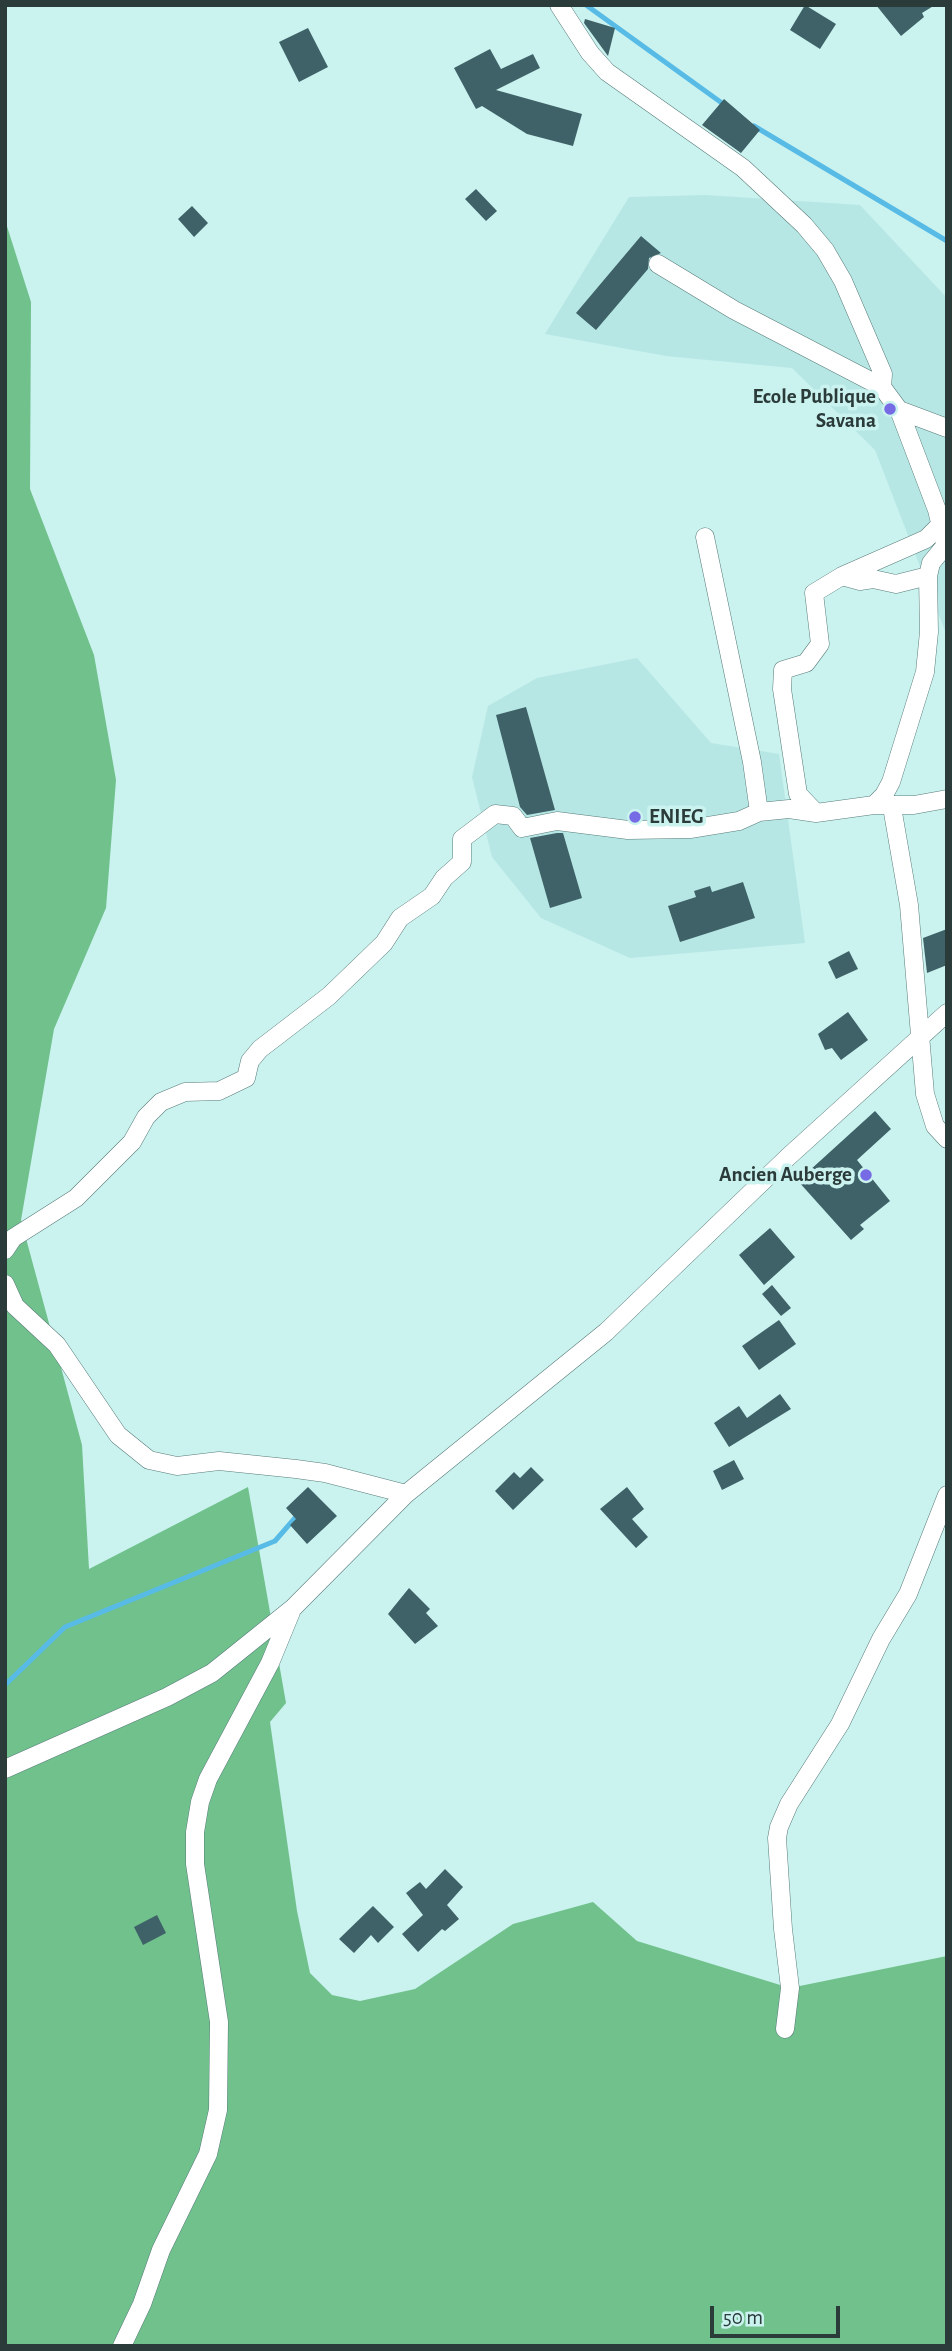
<!DOCTYPE html>
<html>
<head>
<meta charset="utf-8">
<style>
	body { margin:0 }
	#map { position:relative; width:952px; height:2351px; overflow:hidden; background:#caf2ef; font-family:"Alegreya Sans",sans-serif }
	canvas { display:block }
	.frame { position:absolute; inset:0; border:7px solid #2b3b3a; pointer-events:none }
	.scale { position:absolute; left:710px; top:2306px; width:130px; height:32px; box-sizing:border-box; border:4px solid #2b3b3a; border-top:0; padding-left:9px; font-size:21px; line-height:24px; white-space:nowrap; color:#2b3b3a; -webkit-text-stroke:5px #caf2ef; paint-order:stroke }
</style>
</head>
<body>
<div id="map">
<canvas width="952" height="2351"></canvas>
<div class="frame"></div>
<div class="scale">50 m</div>
</div>
<script>
const c = document.querySelector('canvas').getContext('2d');
c.lineJoin = 'round';
function fill(path, color) { c.fillStyle = color; c.fill(path, 'evenodd'); }
const poly = rows => new Path2D(rows.map(r => 'M' + r).join(''));
function stroke(path, color, width, dash) { c.strokeStyle = color; c.lineWidth = width; c.lineCap = dash ? 'butt' : 'round'; c.setLineDash(dash || []); c.stroke(path); }
function label(font, color, halo, rows, align = 'center') {
  c.font = font + ' "Alegreya Sans",sans-serif'; c.lineWidth = 7; c.setLineDash([]); c.textBaseline = 'middle'; c.strokeStyle = halo; c.fillStyle = color; for (const [text, x, y, turn = 0] of rows) {
    c.save(); c.translate(x, y); c.rotate((+turn || 0) * Math.PI / 180); c.textAlign = isNaN(turn) ? turn : align; if (halo) c.strokeText(text, 0, 0); c.fillText(text, 0, 0); c.restore();
  }
}
const built = poly([
	[706,195,860,205,947,298,947,636,875,450,792,368,666,356,545,334,629,197],
	[637,658,711,743,779,754,805,943,630,958,541,918,492,857,472,777,488,706,537,678]
]);
const forest = poly([
	[5,220,31,302,30,489,94,655,116,780,106,908,54,1029,21,1220,82,1445,89,1569,248,1487,286,1703,270,1722,297,1911,310,1973,332,1995,360,2001,415,1989,513,1924,593,1902,637,1941,790,1988,947,1956,947,2346,5,2346]
]);
const stream = poly([
	[586,5,726,106],
	[754,126,947,241],
	[5,1685,65,1627,275,1541,295,1518]
]);
const building = poly([
	[805,5,836,24,820,49,790,30],
	[876,5,935,5,922,13,924,17,901,36],
	[585,19,615,28,608,56,584,23],
	[308,28,328,67,299,82,279,42],
	[490,49,501,69,533,54,540,68,496,90,582,114,573,146,527,134,482,106,476,109,454,68],
	[724,99,760,130,741,153,702,125],
	[476,189,497,211,486,221,465,199],
	[192,206,208,223,194,237,178,219],
	[641,236,661,253,649,258,648,269,596,330,576,313],
	[526,707,555,810,527,815,520,807,496,715],
	[557,833,563,833,582,898,550,908,530,838],
	[743,882,755,918,680,942,668,906,696,897,694,891,710,886,712,892],
	[947,929,947,965,927,973,923,938],
	[849,951,858,969,836,979,828,962],
	[848,1012,868,1040,841,1060,832,1048,825,1050,818,1034],
	[875,1111,891,1129,857,1160,890,1201,860,1225,864,1229,851,1240,798,1181],
	[770,1228,795,1257,764,1285,739,1255],
	[772,1285,791,1308,781,1316,762,1294],
	[779,1320,796,1344,759,1370,742,1346],
	[780,1394,791,1409,729,1447,714,1423,739,1406,747,1418],
	[734,1460,744,1479,722,1490,713,1471],
	[531,1467,544,1480,513,1510,495,1491,514,1472,520,1478],
	[308,1487,337,1516,307,1544,290,1525,296,1519,286,1508],
	[627,1487,644,1509,632,1519,648,1537,636,1548,600,1509],
	[409,1588,430,1609,426,1613,438,1626,415,1644,388,1614],
	[445,1869,463,1887,447,1905,459,1919,445,1931,442,1929,418,1952,402,1934,423,1915,406,1893,420,1882,426,1889],
	[373,1906,394,1927,378,1943,371,1935,354,1953,339,1939],
	[157,1915,166,1933,143,1945,134,1927]
]);
const street = poly([
	[559,5,590,53,607,72,743,168,804,225,825,250,843,281,883,374,882,387,899,410,937,510,947,551],
	[658,264,734,310,882,387],
	[899,410,947,428],
	[705,537,752,762,759,812],
	[842,576,860,581,873,579,896,584,928,576],
	[874,805,884,795,891,782,925,672,929,632,928,576,931,563,945,546],
	[892,807,909,905,925,1094,935,1126,947,1139],
	[816,813,798,794,782,689,783,670,806,663,820,644,814,593,842,576,926,539,939,526],
	[5,1250,13,1238,76,1198,132,1142,146,1117,161,1102,185,1092,219,1091,246,1078,250,1061,260,1049,329,996,384,943,400,918,432,896,444,878,462,862,462,839,495,814,513,816,522,828,557,821,628,830,690,829,739,821,759,812,789,809,816,813,874,805,914,805,947,799],
	[5,1284,15,1306,57,1345,118,1435,149,1460,177,1466,219,1461,296,1469,325,1473,406,1494],
	[5,1769,167,1697,212,1673,232,1657,293,1608,406,1494,606,1332,788,1157,947,1013],
	[785,2029,790,1988,783,1929,777,1838,779,1827,789,1804,840,1724,881,1639,908,1594,947,1495],
	[122,2346,142,2304,161,2250,208,2154,218,2110,219,2022,195,1864,195,1832,200,1802,208,1779,270,1663,291,1612]
]);
const markers = [
	[890,409,7,"#776ae5"],
	[635,817,7,"#776ae5"],
	[866,1175,7,"#776ae5"]
];
const poiNames = [
	["Ecole Publique",876,397],
	["Savana",876,421],
	["ENIEG",649,817,"left"],
	["Ancien Auberge",852,1175]
];
fill(built, '#b6e7e4');
fill(forest, '#70c18c');
stroke(stream, '#57bbe6', 5);
fill(building, '#3f6268');
stroke(street, '#587c7a', 19);
stroke(street, '#fff', 18);
for (const [x, y, r, color] of markers) { const dot = new Path2D(); dot.arc(x, y, r, 0, 2 * Math.PI); c.fillStyle = color; c.fill(dot); stroke(dot, '#caf2ef', 2.5); }
label('bold 21px', '#2b3b3a', '#caf2ef', poiNames, 'right');
</script>
</body>
</html>
